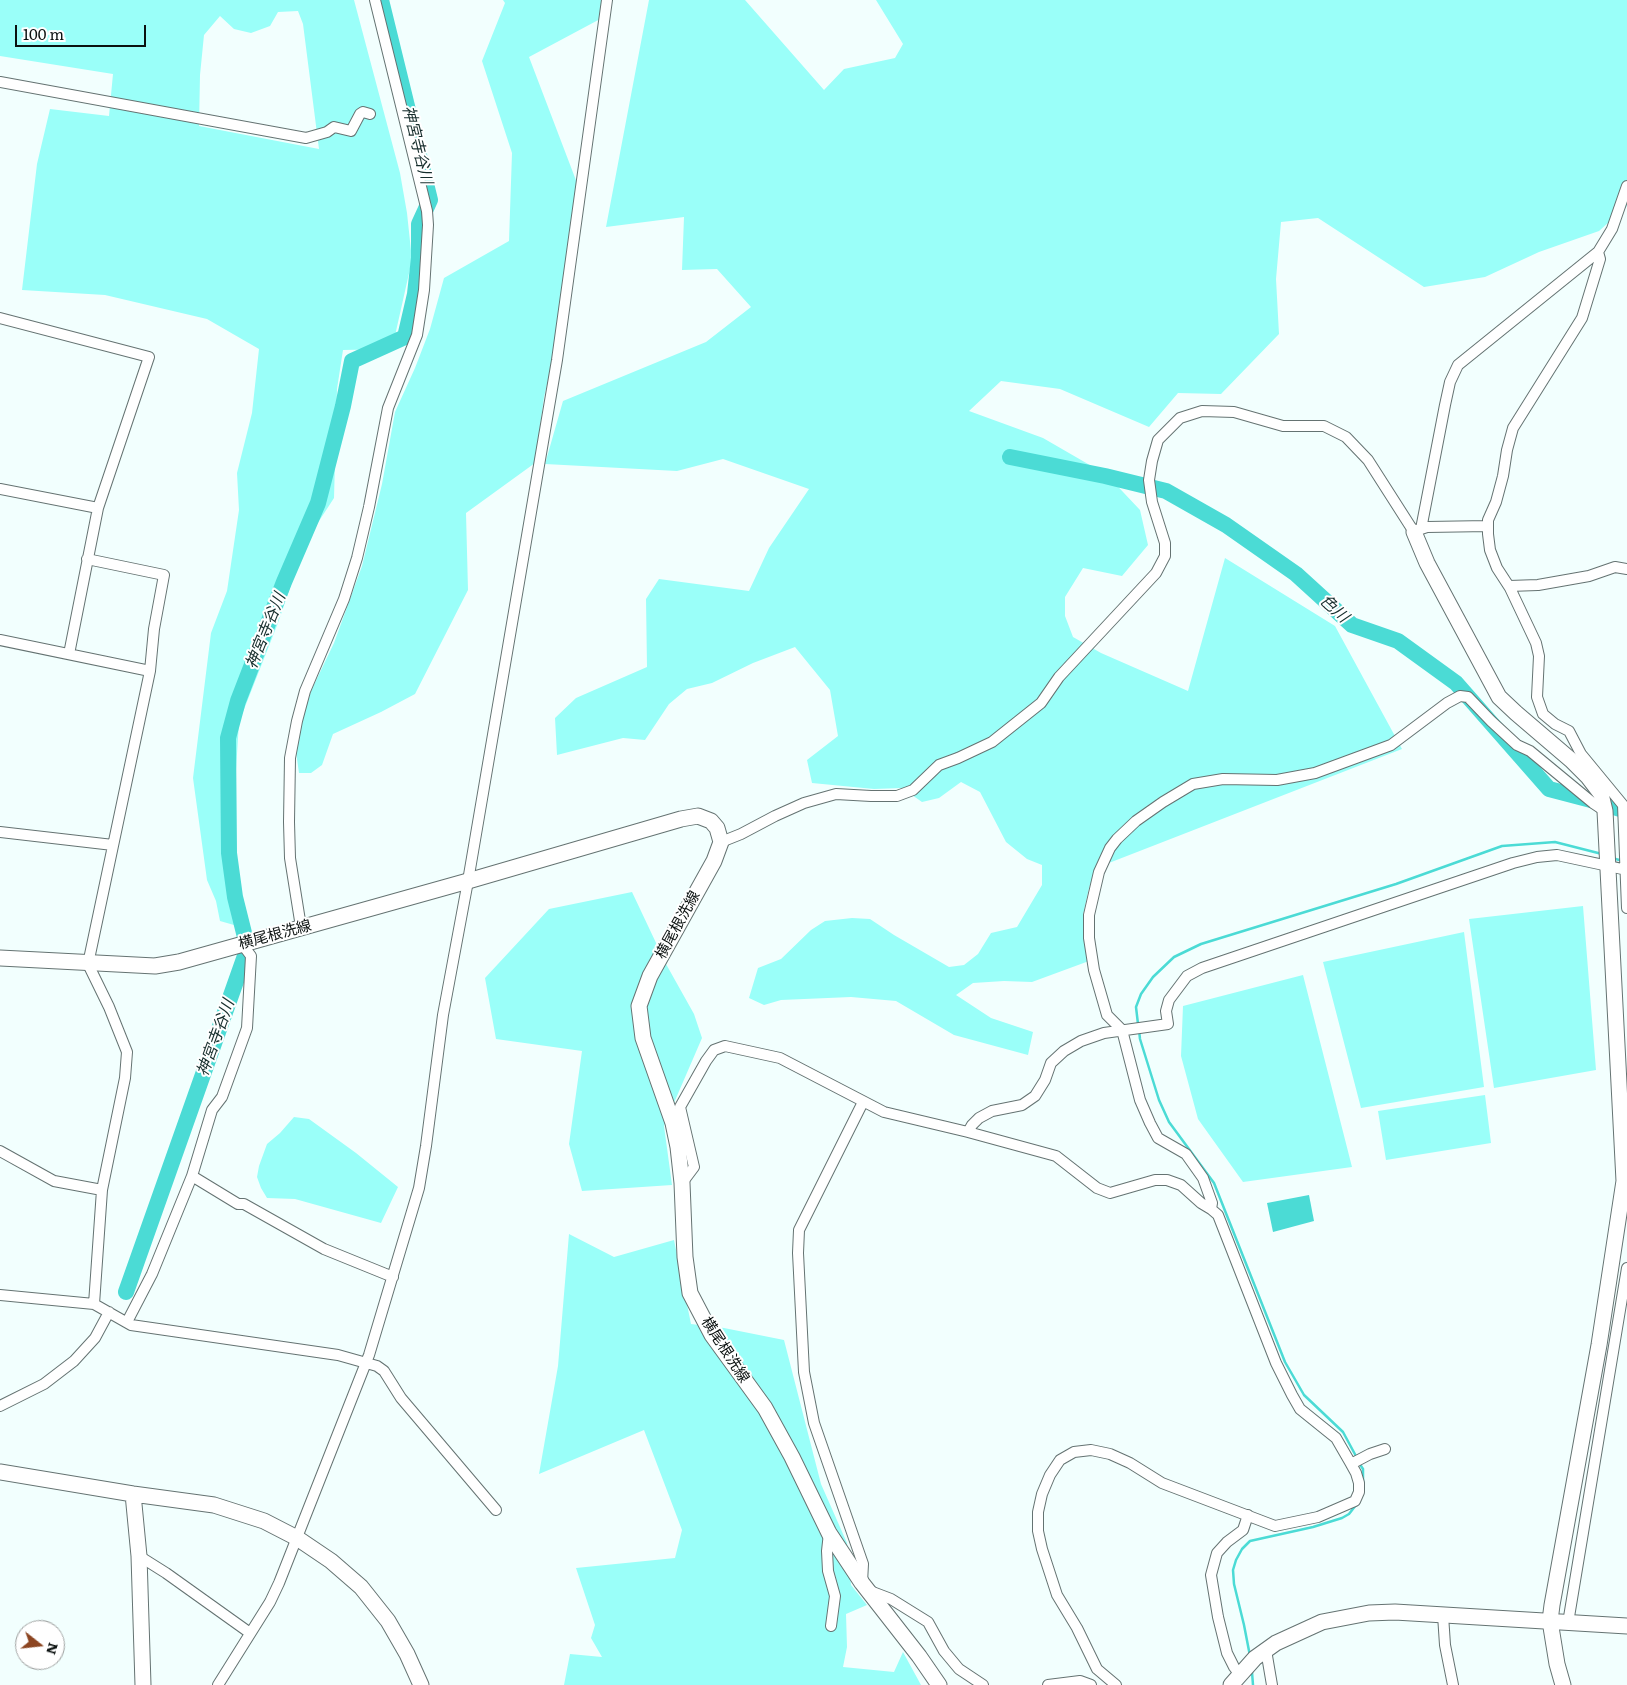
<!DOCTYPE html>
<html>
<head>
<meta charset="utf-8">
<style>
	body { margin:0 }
	#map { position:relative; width:1627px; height:1685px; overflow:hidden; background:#f2fffe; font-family:Literata,serif }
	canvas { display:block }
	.north { position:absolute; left:15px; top:1620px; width:50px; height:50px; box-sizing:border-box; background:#fff; border:1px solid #9da09f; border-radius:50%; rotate:106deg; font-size:14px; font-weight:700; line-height:20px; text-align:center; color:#0b1110 }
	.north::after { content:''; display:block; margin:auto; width:18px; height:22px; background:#8c4521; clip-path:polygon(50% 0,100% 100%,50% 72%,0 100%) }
	.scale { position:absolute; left:15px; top:25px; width:131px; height:22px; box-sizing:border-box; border:2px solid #0b1110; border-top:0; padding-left:6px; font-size:15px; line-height:18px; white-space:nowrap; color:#0b1110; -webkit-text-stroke:4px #fff; paint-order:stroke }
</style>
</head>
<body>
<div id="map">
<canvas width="1627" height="1685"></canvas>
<div class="north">N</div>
<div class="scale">100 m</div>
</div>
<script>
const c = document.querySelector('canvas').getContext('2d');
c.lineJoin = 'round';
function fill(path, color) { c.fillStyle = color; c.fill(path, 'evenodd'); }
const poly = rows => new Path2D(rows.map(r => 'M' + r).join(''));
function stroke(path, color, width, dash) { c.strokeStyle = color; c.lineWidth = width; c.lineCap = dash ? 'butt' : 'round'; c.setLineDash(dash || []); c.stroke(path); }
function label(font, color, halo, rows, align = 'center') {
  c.font = font + ' Literata,"Noto Sans JP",serif'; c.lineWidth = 4; c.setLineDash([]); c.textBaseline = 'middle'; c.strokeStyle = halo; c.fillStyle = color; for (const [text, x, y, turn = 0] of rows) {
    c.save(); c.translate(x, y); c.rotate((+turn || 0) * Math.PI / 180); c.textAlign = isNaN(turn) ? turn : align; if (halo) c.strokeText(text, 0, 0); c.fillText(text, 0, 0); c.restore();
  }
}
const green = poly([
	[0,0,354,0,400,173,407,213,412,260,392,349,343,350,337,389,334,498,306,541,278,623,239,722,233,818,234,925,220,921,216,901,207,880,193,778,211,633,227,591,239,510,237,473,252,413,259,349,207,319,105,295,22,290,37,164,50,109,109,116,113,74,0,56],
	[298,11,303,24,319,149,199,126,200,75,204,35,220,16,234,29,251,33,270,26,278,12],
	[503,0,603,0,602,18,529,57,577,183,569,292,544,397,535,463,466,513,468,590,415,694,381,712,333,734,322,765,311,773,299,773,295,745,311,691,334,643,362,566,382,484,395,412,415,368,430,329,444,278,509,241,512,153,482,61,505,3],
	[649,0,745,0,824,90,844,69,895,58,903,44,876,0,1627,0,1627,206,1599,231,1539,252,1485,277,1424,287,1318,218,1281,222,1276,279,1279,334,1221,394,1178,393,1149,427,1060,389,1001,381,969,411,1043,438,1107,475,1140,510,1148,545,1122,576,1083,568,1065,597,1065,616,1073,637,1101,653,1188,691,1225,558,1335,626,1402,749,1096,868,1089,888,1083,915,1084,937,1089,961,1032,982,1004,981,973,983,956,995,991,1018,1033,1032,1028,1055,954,1035,896,1001,851,997,781,1000,764,1005,749,998,758,968,781,959,811,930,825,921,852,918,870,919,894,935,949,967,964,965,978,954,991,933,1017,927,1042,885,1042,865,1027,859,1006,842,980,792,961,782,939,798,922,802,902,788,874,789,812,783,807,760,838,736,830,690,795,647,753,663,712,683,687,689,669,704,645,740,623,738,557,755,555,718,576,698,647,667,646,599,659,579,749,591,769,548,809,489,723,459,677,471,545,464,563,401,706,342,751,307,717,269,682,270,684,217,606,227],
	[632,892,666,964,694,1014,702,1038,664,1126,672,1185,582,1191,569,1144,582,1051,496,1039,485,978,549,909],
	[1583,906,1596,1070,1494,1088,1469,919],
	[1464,932,1484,1087,1361,1108,1323,962],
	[1303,975,1352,1167,1243,1182,1198,1119,1181,1056,1183,1006],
	[1485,1095,1491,1143,1386,1160,1378,1111],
	[294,1117,309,1119,356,1153,398,1187,381,1223,295,1199,267,1198,261,1188,257,1177,259,1166,267,1144,280,1133],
	[569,1234,614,1257,674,1240,691,1324,724,1328,784,1340,821,1484,847,1543,851,1585,867,1605,846,1614,847,1647,843,1667,894,1672,903,1652,921,1685,564,1685,570,1654,602,1657,591,1638,595,1625,576,1568,675,1558,682,1530,644,1430,539,1474,558,1366]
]);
const water = poly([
	[1309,1195,1314,1221,1273,1232,1267,1203]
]);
const stream = poly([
	[1612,858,1623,861],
	[1138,1024,1136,1007,1141,994,1153,977,1174,957,1201,944,1396,884,1502,846,1555,842,1602,854],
	[1139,1030,1140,1039,1159,1100,1169,1122,1214,1183,1285,1362,1304,1395,1343,1432,1357,1458],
	[1359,1463,1363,1469,1363,1484],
	[1250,1656,1244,1625,1234,1584,1233,1570,1236,1560,1242,1549,1250,1541,1313,1527,1342,1518,1349,1514,1356,1505],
	[1252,1672,1253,1685]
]);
const river = poly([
	[1010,457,1105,476,1166,491,1226,525,1296,574,1352,625,1398,641,1456,683,1549,789,1591,800,1627,811],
	[126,1292,246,953,245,937,235,897,229,853,228,738,238,701,284,582,318,503,343,406,352,361,405,337,415,294,419,258,419,224,430,200,381,0]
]);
const street = poly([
	[0,82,306,138,327,132,334,127,351,131,360,114,363,112,370,114],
	[1598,252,1600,259,1582,318,1513,428,1507,450,1503,476,1496,502,1488,520,1488,534,1490,550,1497,568,1510,588,1536,643,1539,656,1537,697,1543,714,1555,724,1569,731,1581,754,1623,805,1627,908],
	[0,318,149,357,98,508,69,654],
	[0,489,98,508],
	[1421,529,1427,527,1488,526],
	[87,559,164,575,154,629,150,671],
	[1509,586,1538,585,1589,576,1615,567,1627,569],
	[0,640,150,671,88,964,109,1007,127,1052,125,1078,102,1190,94,1304],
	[0,832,113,845],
	[721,842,741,834,775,816,804,803,836,794,871,796,897,796,913,790,939,765,958,758,992,742,1041,703,1059,677,1156,573,1165,556,1165,543,1152,502,1149,480,1152,461,1158,440,1180,418,1202,411,1234,412,1283,426,1324,426,1346,437,1368,460,1414,532,1421,529,1445,405,1450,382,1458,365,1598,252,1612,229,1627,186],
	[301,927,290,858,289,822,290,758,297,721,305,691,344,599,357,558,369,507,388,408,417,335,424,290,428,225,427,211,375,0],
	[968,1132,1056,1156,1097,1188,1110,1193,1155,1180,1167,1180,1181,1185,1201,1203,1211,1209,1218,1215,1276,1363,1292,1395,1300,1409,1336,1438,1351,1464],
	[0,1151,54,1181,102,1190],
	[192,1176,238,1204,244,1204,324,1249,393,1277],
	[682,1183,694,1167,680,1107,706,1061,714,1050,725,1046,780,1058,884,1112,968,1132,972,1125,979,1118,992,1111,1022,1105,1035,1096,1045,1080,1051,1063,1064,1051,1081,1041,1104,1033,1168,1024,1166,1011,1169,1000,1187,976,1202,968,1513,863,1537,857,1557,855,1627,870],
	[1211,1209,1212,1203,1203,1178,1186,1154,1158,1138,1150,1123,1140,1100,1122,1030,1107,1015,1094,970,1089,938,1089,915,1099,872,1110,848,1117,839,1136,821,1163,802,1193,784,1223,779,1277,780,1315,773,1391,745,1447,703,1460,696,1468,697,1491,721,1517,745,1530,751,1593,803,1605,811],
	[0,1295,94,1304,131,1325,338,1355,377,1366,384,1371,401,1398,496,1510],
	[127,1322,152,1274,192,1176,212,1110,222,1097,247,1028,251,956,242,944],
	[0,1406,44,1384,74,1361,95,1338,109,1312],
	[829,1533,827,1551,828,1571,835,1596,831,1626],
	[139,1556,166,1573,250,1633],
	[862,1583,863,1564,814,1423,804,1372,798,1253,799,1230,863,1102],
	[870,1591,891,1599,928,1622,944,1651,959,1669,983,1685],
	[1443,1615,1445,1645,1453,1685],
	[1568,1623,1627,1268],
	[1266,1650,1272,1685],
	[1240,1675,1234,1667,1227,1653,1218,1617,1211,1575,1217,1553,1227,1542,1243,1530,1248,1515],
	[218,1685,270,1602,279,1583,369,1355,419,1188,426,1146,443,1015,468,881,557,360,607,0],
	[1048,1685,1080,1681,1091,1685],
	[1116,1685,1097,1669,1077,1628,1057,1595,1042,1549,1038,1531,1038,1512,1042,1494,1050,1475,1060,1460,1074,1452,1091,1450,1110,1454,1130,1463,1162,1483,1275,1526,1318,1517,1355,1501,1359,1492,1359,1483,1356,1473,1351,1464,1370,1454,1385,1449]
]);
const secondary = poly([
	[1414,532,1427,563,1499,697,1516,713,1571,760,1588,777,1601,794,1605,811,1624,1181,1599,1345,1552,1605,1550,1621,1557,1664,1563,1685],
	[0,958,155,966,179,962,468,881,681,819,698,816,711,821,717,828,721,842,714,861,650,976,639,1006,643,1038,673,1123,678,1147,682,1183,685,1257,690,1293,712,1335,765,1408,792,1457,829,1533,862,1583,919,1656,939,1685],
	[0,1472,133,1494,214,1505,264,1521,297,1538,331,1561,361,1587,388,1621,407,1654,421,1685],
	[133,1494,139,1556,143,1685],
	[1231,1685,1255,1658,1276,1643,1322,1622,1369,1613,1395,1612,1627,1626]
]);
const streetNames = [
	["横尾根洗線",678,925,-61],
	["横尾根洗線",275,935,-15],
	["横尾根洗線",725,1350,57]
];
const waterNames = [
	["神宮寺谷川",417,145,76],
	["色川",1334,609,42],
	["神宮寺谷川",266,631,-68],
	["神宮寺谷川",216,1038,-70]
];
fill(green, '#9afff9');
fill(water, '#4bdbd5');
stroke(stream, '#4bdbd5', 2.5);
stroke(river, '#4bdbd5', 16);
stroke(street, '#657372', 12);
stroke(secondary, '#657372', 17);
stroke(street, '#fff', 10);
stroke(secondary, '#fff', 15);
label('15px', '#0b1110', '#fff', streetNames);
label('italic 16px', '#172e2d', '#fff', waterNames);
</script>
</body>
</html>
